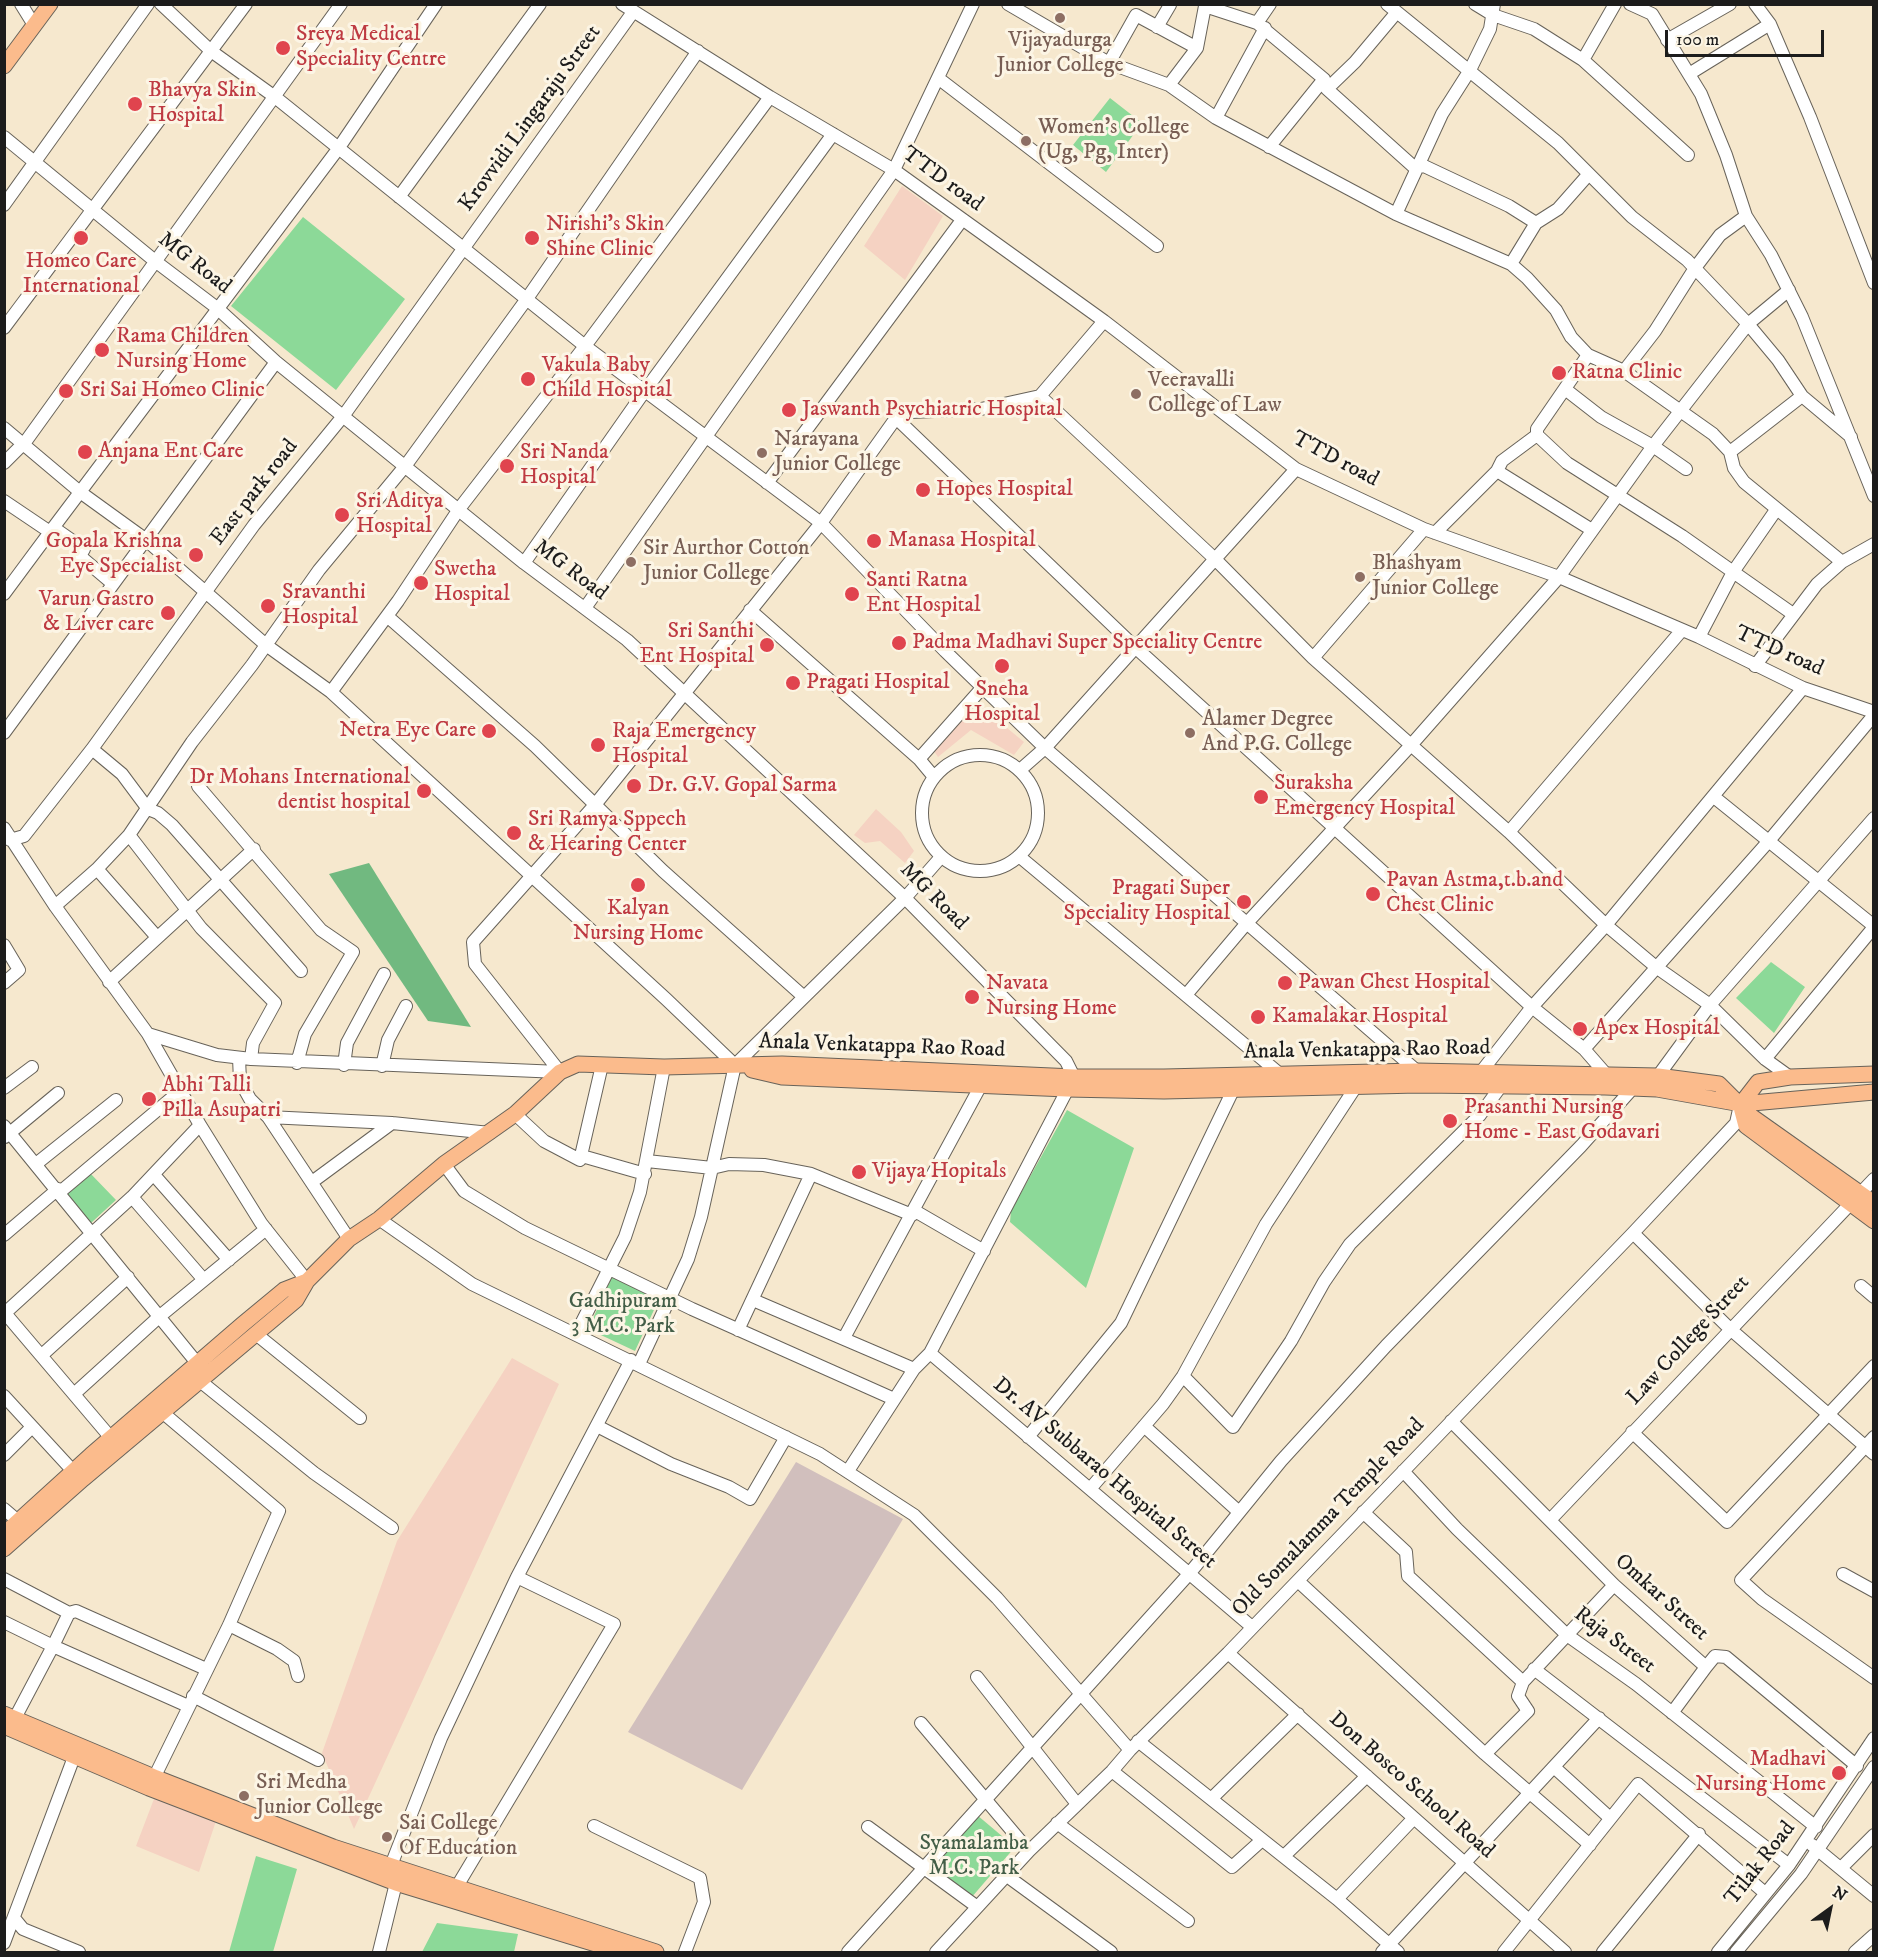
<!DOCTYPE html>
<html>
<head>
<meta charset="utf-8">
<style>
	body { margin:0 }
	#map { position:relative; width:1878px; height:1957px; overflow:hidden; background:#f6e8ce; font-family:"IM FELL DW Pica",serif }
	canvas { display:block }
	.frame { position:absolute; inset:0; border:6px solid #1c1c1c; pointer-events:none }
	.north { position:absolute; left:1800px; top:1879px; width:60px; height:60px; -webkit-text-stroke:4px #fcf5e5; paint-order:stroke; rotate:33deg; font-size:16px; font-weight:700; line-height:24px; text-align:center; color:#1c1c1c }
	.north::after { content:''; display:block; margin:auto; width:21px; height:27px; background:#1c1c1c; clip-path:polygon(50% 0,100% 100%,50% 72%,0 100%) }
	.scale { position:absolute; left:1665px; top:30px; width:159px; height:27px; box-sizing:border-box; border:3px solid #1c1c1c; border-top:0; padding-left:8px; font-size:18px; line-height:21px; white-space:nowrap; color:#1c1c1c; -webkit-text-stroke:4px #fcf5e5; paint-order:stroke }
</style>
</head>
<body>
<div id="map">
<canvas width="1878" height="1957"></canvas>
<div class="frame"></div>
<div class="north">N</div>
<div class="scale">100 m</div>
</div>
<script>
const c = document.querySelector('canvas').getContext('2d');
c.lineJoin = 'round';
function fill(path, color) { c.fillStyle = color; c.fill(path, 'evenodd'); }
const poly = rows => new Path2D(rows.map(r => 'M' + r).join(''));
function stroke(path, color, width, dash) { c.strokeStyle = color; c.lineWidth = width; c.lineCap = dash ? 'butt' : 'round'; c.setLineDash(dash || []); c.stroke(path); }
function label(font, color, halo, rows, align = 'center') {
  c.font = font + ' "IM FELL DW Pica",serif'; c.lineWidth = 6; c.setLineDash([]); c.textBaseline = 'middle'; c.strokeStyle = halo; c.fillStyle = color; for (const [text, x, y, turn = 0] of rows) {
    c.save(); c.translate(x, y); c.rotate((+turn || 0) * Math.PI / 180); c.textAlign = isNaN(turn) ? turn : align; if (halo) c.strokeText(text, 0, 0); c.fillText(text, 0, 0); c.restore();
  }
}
const built = poly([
	[902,186,943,216,905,280,864,246],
	[978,704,1024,742,1014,755,971,730,938,757,934,751],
	[876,809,901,832,914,851,905,863,880,841,865,843,854,835],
	[512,1358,559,1384,354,1829,322,1753,397,1541],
	[157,1791,218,1815,199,1872,136,1846]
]);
const industrial = poly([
	[796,1462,903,1519,742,1790,628,1732]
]);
const green = poly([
	[1110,98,1142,123,1106,172,1073,145],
	[303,217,405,299,336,390,231,306],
	[1771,962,1805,987,1774,1033,1736,998],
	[1067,1110,1134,1148,1086,1288,1010,1222,1011,1211],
	[89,1172,116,1200,91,1223,65,1195],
	[612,1277,659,1299,635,1351,588,1329],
	[977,1815,1015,1847,971,1898,933,1866],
	[256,1856,297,1869,273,1952,229,1952],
	[437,1923,518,1934,514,1952,422,1952]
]);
const forest = poly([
	[369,863,471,1027,428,1021,329,874]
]);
const minor = poly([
	[21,4,34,25],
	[161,4,211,51,275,97,585,346,821,523,945,651,1045,748,1417,1071,1417,1076],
	[622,4,770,97,894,170,1104,321,1296,469,1424,529,1559,577,1699,637,1803,688,1874,712],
	[1008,4,1109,63,1169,85,1216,118,1396,214,1511,264,1527,278,1556,310,1571,337,1588,355,1624,371,1713,434,1730,452,1734,468,1744,482,1842,562],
	[1387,4,1558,143,1632,217,1687,260,1748,324,1778,360,1802,396,1851,437],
	[1475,4,1493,15,1534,29,1583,60,1688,155],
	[1630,4,1652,14,1701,94,1726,155,1746,216,1771,255,1802,317,1874,496],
	[1755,4,1770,24,1810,117,1874,283],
	[1257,23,1270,4],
	[1157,27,1170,5],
	[1667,40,1730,4],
	[1583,60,1615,4],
	[1109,63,1136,15,1197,48],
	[1689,74,1770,24],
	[938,78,1157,246],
	[1324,79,1327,89,1415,168,1424,166,1509,206,1536,223],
	[1169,85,1197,48,1205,6,1257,23,1324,79,1269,147],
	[1327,89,1355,62,1397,12],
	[1216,118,1265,28],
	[4,137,155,261,217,308,276,362,524,563,627,640,905,898,1066,1061,1074,1077,930,1353,914,1369,848,1471],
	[399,197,540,4],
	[4,205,148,4],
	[1396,214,1442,114,1470,70,1490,29,1494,4],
	[1511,264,1536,223,1558,209,1588,175],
	[4,328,246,4],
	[1588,355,1537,429,1537,435,1567,463,1682,536,1793,614],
	[1624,371,1655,331,1695,268,1720,235,1746,216],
	[1565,389,1601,417,1653,446,1686,469],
	[1040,396,1215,559,1313,658,1509,832,1606,925,1656,967,1710,1005,1765,1059,1790,1077],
	[896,418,1135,647,1532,1007,1584,1049,1605,1073],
	[4,428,80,492,145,539,266,645,331,692,666,999,735,1065],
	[1730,452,1802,396],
	[4,463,26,441,341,4],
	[1497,471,1592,530],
	[767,483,962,220],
	[4,501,50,532,338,149,436,4],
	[54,528,84,549,80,556,113,584],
	[1435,533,1497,471,1502,461,1537,435],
	[524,563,644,392,833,134],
	[4,594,50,532],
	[585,608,894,170,973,4],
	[750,610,919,759,934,777],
	[387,616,535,746,663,871,804,997],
	[1699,637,1733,572,1776,510],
	[1313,658,1424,529],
	[1755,666,1817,584,1842,562,1874,544],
	[331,692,398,601,459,509,585,346,770,97],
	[4,733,276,362],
	[92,749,122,774,148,809,158,813,172,825,301,971],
	'922 813a58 58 0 1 1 116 0a58 58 0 1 1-116 0Z',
	[919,759,983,687],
	[1020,770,1045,748,1296,469],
	[198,786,321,930,353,952,305,1034,297,1063],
	[1714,797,1874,926],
	[4,828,55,906,148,1034,200,1125,261,1223,307,1281],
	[1509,832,1682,630],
	[129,835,201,928,275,1003,253,1043,251,1059],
	[10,840,24,836,92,749,254,525,344,415,633,12],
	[1020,857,1280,1074],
	[97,869,156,936],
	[55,906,97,869,129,835,192,742,252,665,319,570,406,465,526,300,698,51],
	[4,945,19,970,4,983],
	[109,982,254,849],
	[1186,995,1246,924,1412,744,1559,577,1653,446,1748,324,1789,290],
	[148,1034,217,1055,251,1059,560,1072],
	[1584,1049,1768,842,1874,715],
	[239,1058,240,1081,250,1099,268,1117,349,1239],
	[1765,1059,1874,927],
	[344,1065,347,1043,384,974],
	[382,1066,388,1040,406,1006],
	[560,1072,475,964,473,942,594,806,821,523,896,418,911,412,981,409,1040,396,1104,321],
	[1481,1072,1532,1007,1606,925,1803,688],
	[1658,1076,1710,1005,1874,818],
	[4,1088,32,1067],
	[515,1114,544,1141,580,1160,602,1065],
	[268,1117,392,1123,490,1133],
	[4,1126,197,1363],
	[5,1137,58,1093],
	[582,1156,645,1174],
	[647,1161,712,1168,729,1164,764,1165,811,1174,912,1215],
	[36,1164,116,1100],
	[444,1164,464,1191,525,1228,692,1309,894,1399],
	[154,1175,229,1260],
	[312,1182,392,1123],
	[60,1192,180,1091],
	[132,1197,204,1280],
	[915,1211,984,1251],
	[379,1219,472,1284,820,1454,914,1515,997,1598,1130,1750],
	[1633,1233,1729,1328,1874,1454],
	[4,1235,58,1189],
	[1861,1286,1874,1297],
	[753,1300,914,1369],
	[4,1312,111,1438],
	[5,1313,132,1197,200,1125],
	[738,1330,811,1174],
	[256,1334,360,1418],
	[576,1334,625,1237,640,1192,664,1067],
	[844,1338,980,1087],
	[930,1353,1252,1627],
	[42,1355,128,1277],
	[639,1364,688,1259,701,1217,735,1065,905,898,941,857],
	[1183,1376,1233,1427,1291,1341,1324,1282,1350,1244,1480,1115,1501,1086],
	[200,1381,314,1473,392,1528],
	[74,1394,160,1316,266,1229],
	[4,1396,73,1471],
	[1451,1421,1614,1585,1706,1667,1715,1656,1726,1657,1857,1766],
	[597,1426,671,1464,729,1487,750,1499,786,1437],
	[1144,1426,1239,1512],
	[1632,1432,1727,1522,1874,1366],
	[1028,1437,1121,1323,1236,1084],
	[1874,1437,1741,1580,1762,1599,1874,1678],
	[4,1455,32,1427],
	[1403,1471,1457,1529,1567,1635,1636,1684,1816,1827],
	[1090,1489,1163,1404,1183,1376,1266,1224,1355,1088],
	[4,1509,18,1521],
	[1363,1512,1406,1552,1408,1576,1523,1682],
	[1550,1520,1874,1179],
	[1843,1574,1874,1591],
	[4,1579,69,1613,76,1611,206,1669],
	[1298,1581,1485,1754,1590,1845],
	[69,1613,53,1646,188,1706],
	[4,1622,53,1646,15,1718],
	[229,1625,277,1649,294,1661,298,1676],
	[1228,1653,1565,1952],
	[1534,1669,1789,1865],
	[977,1677,1077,1804],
	[193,1696,318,1760],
	[1672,1713,1706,1667],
	[921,1723,1029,1851],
	[1138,1741,1337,1899,1398,1952],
	[1485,1754,1528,1711,1518,1696,1523,1682,1614,1585],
	[1555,1768,1610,1818],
	[1112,1771,1232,1867,1262,1840],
	[151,1784,229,1625,279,1511,162,1412],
	[1211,1799,1298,1714],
	[1057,1823,1188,1921],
	[594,1826,700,1878,704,1902,685,1952],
	[868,1827,976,1906],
	[1812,1845,1874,1896],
	[1284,1856,1367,1776],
	[1841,1868,1874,1835],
	[1007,1876,1111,1952],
	[456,1888,614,1624,517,1577],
	[1337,1899,1414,1818],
	[14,1918,23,1929,79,1952],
	[4,1943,74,1757],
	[379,1952,396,1883,390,1868,441,1738,517,1577,631,1360],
	[848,1952,1189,1574,1281,1461,1386,1346,1581,1146,1632,1089],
	[936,1952,1029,1851,1112,1771,1130,1750,1228,1653,1633,1233,1736,1123,1740,1105],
	[1382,1952,1599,1718],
	[1504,1952,1638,1784,1765,1893],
	[1603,1952,1699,1834],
	[1718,1952,1789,1865,1874,1738],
	[1736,1952,1801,1874,1874,1767],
	[1855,1952,1874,1935]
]);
const major = poly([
	[4,66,50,4],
	[752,1070,782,1077,1067,1089,1164,1091,1418,1085,1605,1087,1657,1089,1741,1104,1874,1092],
	[1741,1104,1758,1082,1790,1077,1874,1074],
	[1741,1107,1746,1126,1874,1221],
	[4,1534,91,1455,243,1324,284,1290,307,1281],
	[4,1549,83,1479,296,1300,307,1281,349,1239,379,1219,444,1164,515,1114,560,1072,578,1064,664,1067,782,1064,1074,1077,1164,1077,1417,1071,1658,1076,1719,1084,1751,1116,1874,1203],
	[4,1714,154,1777,333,1847,656,1952],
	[4,1726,149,1788,396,1883,622,1952]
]);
const markers = [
	[1060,18,6,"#8d6e63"],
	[283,48,8,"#e0444e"],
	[135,104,8,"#e0444e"],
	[1026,141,6,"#8d6e63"],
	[81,238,8,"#e0444e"],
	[532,238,8,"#e0444e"],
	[102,350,8,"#e0444e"],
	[1559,373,8,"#e0444e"],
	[528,379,8,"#e0444e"],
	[66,391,8,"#e0444e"],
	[1136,394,6,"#8d6e63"],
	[789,410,8,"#e0444e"],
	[85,452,8,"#e0444e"],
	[762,453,6,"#8d6e63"],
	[507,466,8,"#e0444e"],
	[923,490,8,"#e0444e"],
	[342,515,8,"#e0444e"],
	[874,541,8,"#e0444e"],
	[196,555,8,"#e0444e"],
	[631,562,6,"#8d6e63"],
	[1360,577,6,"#8d6e63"],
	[421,583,8,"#e0444e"],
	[852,594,8,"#e0444e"],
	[268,606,8,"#e0444e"],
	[168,613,8,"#e0444e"],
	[899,643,8,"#e0444e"],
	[767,645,8,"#e0444e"],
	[1002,666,8,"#e0444e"],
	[793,683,8,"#e0444e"],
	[489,731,8,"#e0444e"],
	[1190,733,6,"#8d6e63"],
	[598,745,8,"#e0444e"],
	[634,786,8,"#e0444e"],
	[424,791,8,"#e0444e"],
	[1261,797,8,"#e0444e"],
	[514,833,8,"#e0444e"],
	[638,885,8,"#e0444e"],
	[1373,894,8,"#e0444e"],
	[1244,902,8,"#e0444e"],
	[1285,983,8,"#e0444e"],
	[972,997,8,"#e0444e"],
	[1258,1017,8,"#e0444e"],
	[1580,1029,8,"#e0444e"],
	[149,1099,8,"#e0444e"],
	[1450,1121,8,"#e0444e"],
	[859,1172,8,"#e0444e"],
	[1839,1773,8,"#e0444e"],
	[244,1796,6,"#8d6e63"],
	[387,1837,6,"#8d6e63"]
];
const healthNames = [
	["Sreya Medical",296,35],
	["Speciality Centre",296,60],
	["Bhavya Skin",148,91],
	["Hospital",148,116],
	["Nirishi's Skin",546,225],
	["Shine Clinic",546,250],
	["Homeo Care",81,262,"center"],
	["International",81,287,"center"],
	["Rama Children",116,337],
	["Nursing Home",116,362],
	["Vakula Baby",542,366],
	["Child Hospital",542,391],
	["Ratna Clinic",1572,373],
	["Sri Sai Homeo Clinic",80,391],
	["Jaswanth Psychiatric Hospital",802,410],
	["Anjana Ent Care",98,452],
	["Sri Nanda",520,453],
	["Hospital",520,478],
	["Hopes Hospital",936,490],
	["Sri Aditya",356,502],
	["Hospital",356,527],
	["Manasa Hospital",888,541],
	["Gopala Krishna",182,542,"right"],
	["Eye Specialist",182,567,"right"],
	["Swetha",434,570],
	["Hospital",434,595],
	["Santi Ratna",866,581],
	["Ent Hospital",866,606],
	["Sravanthi",282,593],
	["Hospital",282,618],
	["Varun Gastro",154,600,"right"],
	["& Liver care",154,625,"right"],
	["Sri Santhi",754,632,"right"],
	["Ent Hospital",754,657,"right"],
	["Padma Madhavi Super Speciality Centre",912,643],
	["Pragati Hospital",806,683],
	["Sneha",1002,690,"center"],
	["Hospital",1002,715,"center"],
	["Netra Eye Care",476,731,"right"],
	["Raja Emergency",612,732],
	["Hospital",612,757],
	["Dr Mohans International",410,778,"right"],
	["dentist hospital",410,803,"right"],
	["Suraksha",1274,784],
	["Emergency Hospital",1274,809],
	["Dr. G.V. Gopal Sarma",648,786],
	["Sri Ramya Sppech",528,820],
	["& Hearing Center",528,845],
	["Pavan Astma,t.b.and",1386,881],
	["Chest Clinic",1386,906],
	["Pragati Super",1230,889,"right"],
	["Speciality Hospital",1230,914,"right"],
	["Kalyan",638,909,"center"],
	["Nursing Home",638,934,"center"],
	["Pawan Chest Hospital",1298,983],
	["Navata",986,984],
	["Nursing Home",986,1009],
	["Kamalakar Hospital",1272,1017],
	["Apex Hospital",1594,1029],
	["Abhi Talli",162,1086],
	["Pilla Asupatri",162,1111],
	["Prasanthi Nursing",1464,1108],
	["Home - East Godavari",1464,1133],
	["Vijaya Hopitals",872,1172],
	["Madhavi",1826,1760,"right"],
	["Nursing Home",1826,1785,"right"]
];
const educationNames = [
	["Vijayadurga",1060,41,"center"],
	["Junior College",1060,66,"center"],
	["Women's College",1038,128],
	["(Ug, Pg, Inter)",1038,153],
	["Veeravalli",1148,381],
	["College of Law",1148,406],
	["Narayana",774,440],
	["Junior College",774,465],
	["Sir Aurthor Cotton",643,549],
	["Junior College",643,574],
	["Bhashyam",1372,564],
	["Junior College",1372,589],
	["Alamer Degree",1202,720],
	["And P.G. College",1202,745],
	["Sri Medha",256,1783],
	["Junior College",256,1808],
	["Sai College",399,1824],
	["Of Education",399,1849]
];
const streetNames = [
	["Krovvidi Lingaraju Street",531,119,-54],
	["TTD road",942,180,36],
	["MG Road",194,264,38],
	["TTD road",1335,460,28],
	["East park road",255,493,-52],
	["MG Road",570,571,37],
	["TTD road",1779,652,24],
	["MG Road",933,897,45],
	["Anala Venkatappa Rao Road",882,1047,2],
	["Anala Venkatappa Rao Road",1367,1051,-1],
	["Law College Street",1689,1341,-47],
	["Dr. AV Subbarao Hospital Street",1104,1474,40],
	["Old Somalamma Temple Road",1329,1518,-46],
	["Omkar Street",1661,1598,42],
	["Raja Street",1614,1641,37],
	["Don Bosco School Road",1411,1786,41],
	["Tilak Road",1761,1864,-52]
];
const parkNames = [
	["Gadhipuram",623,1302],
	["3 M.C. Park",623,1327],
	["Syamalamba",974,1844],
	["M.C. Park",974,1869]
];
fill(built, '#f5d2c2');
fill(industrial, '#d1bfbd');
fill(green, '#8cd998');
fill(forest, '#71b980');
stroke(minor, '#68635a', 14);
stroke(major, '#68635a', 17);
stroke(minor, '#fff', 12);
stroke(major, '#fbbb8c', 15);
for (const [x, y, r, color] of markers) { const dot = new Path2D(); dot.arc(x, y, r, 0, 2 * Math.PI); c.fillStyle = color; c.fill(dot); stroke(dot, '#fcf5e5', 2); }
label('22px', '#be3a42', '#fcf5e5', healthNames, 'left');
label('22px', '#785e54', '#fcf5e5', educationNames, 'left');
label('22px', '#1c1c1c', '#fcf5e5', streetNames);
label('22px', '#435e47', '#fcf5e5', parkNames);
</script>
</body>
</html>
